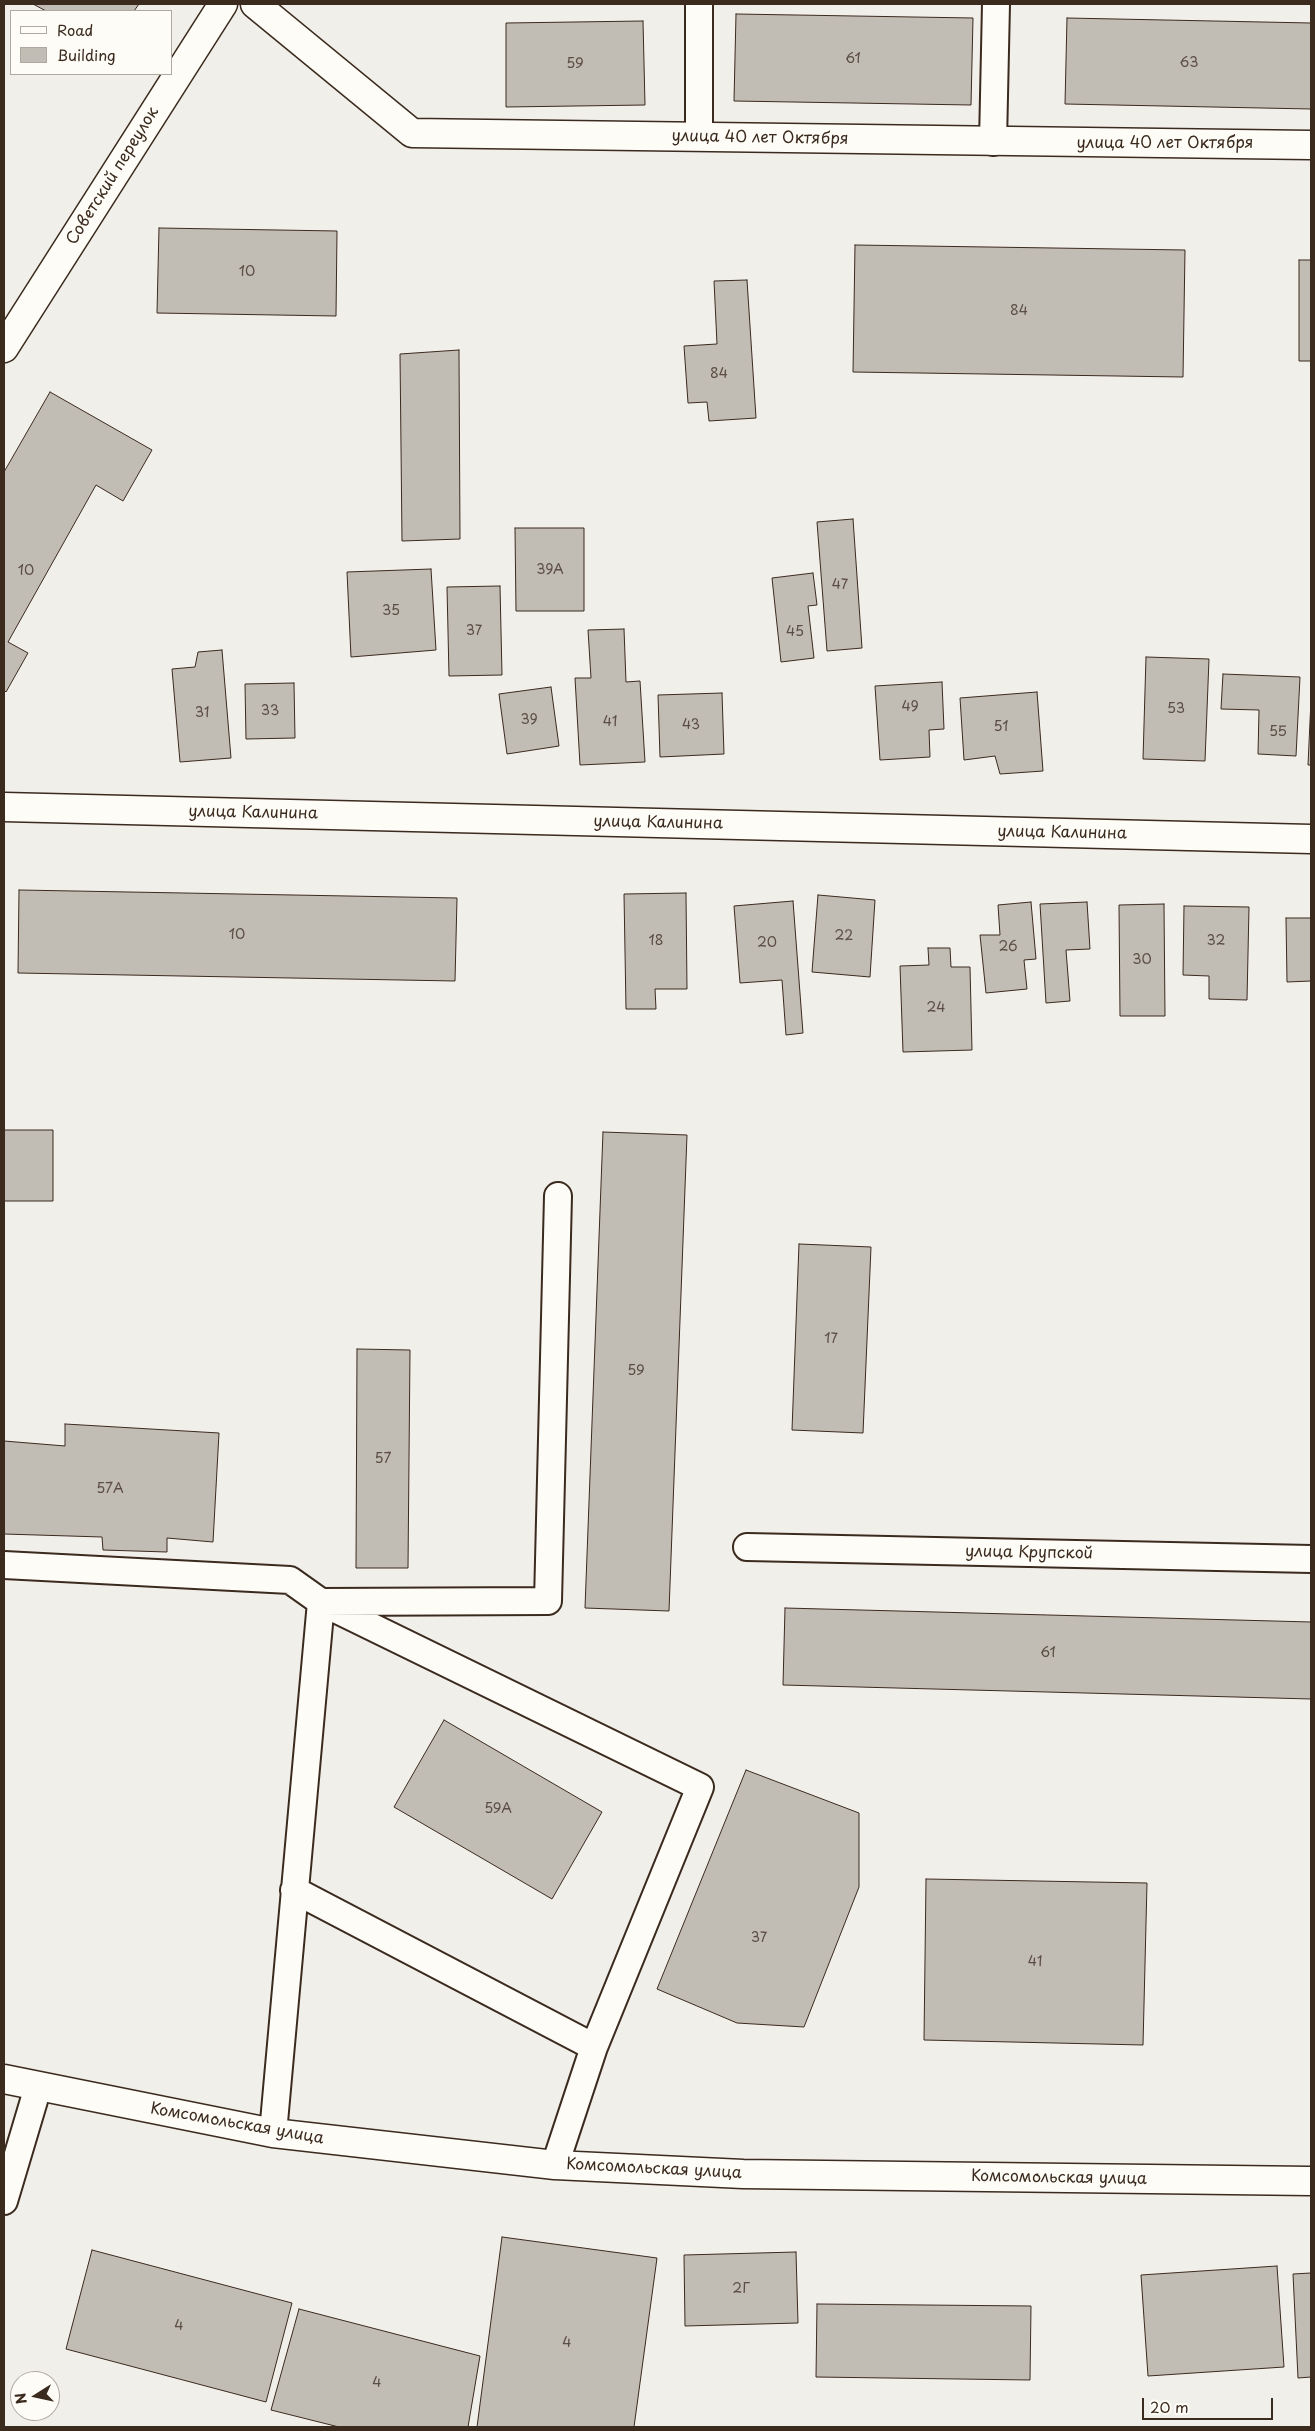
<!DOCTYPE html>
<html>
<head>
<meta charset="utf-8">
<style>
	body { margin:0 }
	#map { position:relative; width:1315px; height:2431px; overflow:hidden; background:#f1efea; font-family:"Playpen Sans",sans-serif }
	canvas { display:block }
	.frame { position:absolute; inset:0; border:5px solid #3b2a1e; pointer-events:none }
	.legend { position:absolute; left:10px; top:10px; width:162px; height:65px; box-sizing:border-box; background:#fdfcf7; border:1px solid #afa8a0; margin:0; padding:6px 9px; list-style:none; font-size:15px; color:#3b2a1e }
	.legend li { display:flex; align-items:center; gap:10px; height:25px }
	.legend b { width:25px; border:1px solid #afa8a0 }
	.north { position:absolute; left:10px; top:2371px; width:50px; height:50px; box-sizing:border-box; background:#fdfcf7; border:1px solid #afa8a0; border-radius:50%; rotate:260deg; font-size:14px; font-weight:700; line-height:20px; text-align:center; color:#3b2a1e }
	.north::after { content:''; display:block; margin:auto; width:18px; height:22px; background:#3b2a1e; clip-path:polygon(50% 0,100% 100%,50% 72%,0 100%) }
	.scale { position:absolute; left:1142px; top:2398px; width:131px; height:22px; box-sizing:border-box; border:2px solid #3b2a1e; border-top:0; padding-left:6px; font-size:15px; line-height:18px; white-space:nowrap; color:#3b2a1e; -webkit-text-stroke:4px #fdfcf7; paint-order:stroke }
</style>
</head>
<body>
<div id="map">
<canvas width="1315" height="2431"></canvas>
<div class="frame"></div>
<ul class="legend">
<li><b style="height:6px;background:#fdfcf7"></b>Road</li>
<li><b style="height:14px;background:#c1bcb4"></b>Building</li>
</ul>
<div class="north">N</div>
<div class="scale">20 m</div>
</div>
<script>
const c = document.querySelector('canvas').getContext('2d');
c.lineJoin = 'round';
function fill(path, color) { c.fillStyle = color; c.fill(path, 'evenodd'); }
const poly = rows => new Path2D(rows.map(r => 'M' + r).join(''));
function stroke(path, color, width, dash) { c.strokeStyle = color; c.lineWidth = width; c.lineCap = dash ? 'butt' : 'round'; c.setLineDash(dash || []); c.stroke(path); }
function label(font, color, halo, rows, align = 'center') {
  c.font = font + ' "Playpen Sans",sans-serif'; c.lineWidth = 4.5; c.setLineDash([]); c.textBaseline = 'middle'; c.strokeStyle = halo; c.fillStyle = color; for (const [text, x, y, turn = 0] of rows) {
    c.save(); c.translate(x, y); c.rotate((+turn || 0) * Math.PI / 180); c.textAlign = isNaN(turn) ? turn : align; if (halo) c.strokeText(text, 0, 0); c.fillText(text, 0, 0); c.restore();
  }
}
const building = poly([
	[33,4,139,4,134,11,46,11,33,4],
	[736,14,973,18,971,105,734,101,736,14],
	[1067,18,1311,23,1311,109,1065,104,1067,18],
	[643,21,645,105,506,107,506,23,643,21],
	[159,228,337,231,336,316,157,313,159,228],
	[855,245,1185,250,1183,377,853,372,855,245],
	[1299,260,1311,260,1311,361,1299,361,1299,260],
	[747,280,756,418,709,421,707,402,688,403,684,346,717,344,714,281,747,280],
	[459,350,460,539,402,541,400,354,459,350],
	[50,392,152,450,123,501,96,485,8,642,28,653,6,692,4,690,4,472,50,392],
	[853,519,862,648,827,651,817,522,853,519],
	[515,528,584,528,584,611,516,611,515,528],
	[431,569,436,650,351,657,347,572,431,569],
	[813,573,817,605,808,606,814,658,781,662,772,578,813,573],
	[500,586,502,675,449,676,447,587,500,586],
	[624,629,626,682,640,681,645,762,580,765,575,678,591,678,588,630,624,629],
	[222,650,231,758,180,762,172,669,195,667,198,652,222,650],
	[1146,657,1209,659,1205,761,1143,759,1146,657],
	[1223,674,1300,677,1296,756,1258,754,1259,710,1221,709,1223,674],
	[942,682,944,729,929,730,930,757,880,760,875,686,942,682],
	[294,683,295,738,246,739,245,684,294,683],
	[551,687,559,746,507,754,499,694,551,687],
	[1037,692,1043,771,1000,774,995,756,964,760,960,698,1037,692],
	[722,693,724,754,660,757,658,695,722,693],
	[1311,700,1311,765,1308,765,1311,700],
	[19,890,457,898,455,981,18,973,19,890],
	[686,893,687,989,655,989,656,1009,626,1009,624,894,686,893],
	[818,895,875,900,870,977,812,972,818,895],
	[793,901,803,1033,786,1035,782,980,740,983,734,906,793,901],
	[1031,902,1036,959,1024,960,1027,989,986,993,980,935,1000,935,998,905,1031,902],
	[1087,902,1090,949,1066,950,1070,1001,1046,1003,1040,904,1087,902],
	[1164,904,1165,1016,1120,1016,1119,905,1164,904],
	[1184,906,1249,907,1247,1000,1209,999,1209,976,1183,975,1184,906],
	[1286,918,1311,918,1311,981,1287,982,1286,918],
	[928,948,950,948,951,967,970,967,972,1050,903,1052,900,966,929,965,928,948],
	[4,1130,53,1130,53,1201,4,1201,4,1130],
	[603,1132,687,1135,669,1611,585,1608,603,1132],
	[799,1244,871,1247,863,1433,792,1430,799,1244],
	[357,1349,410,1350,408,1568,356,1568,357,1349],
	[65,1424,219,1433,213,1542,167,1538,167,1552,103,1550,102,1537,4,1534,4,1441,65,1446,65,1424],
	[785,1608,1311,1622,1311,1699,783,1685,785,1608],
	[444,1720,602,1812,552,1899,394,1807,444,1720],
	[746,1770,859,1813,859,1887,804,2027,737,2023,657,1989,746,1770],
	[926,1879,1147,1883,1143,2045,924,2040,926,1879],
	[502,2237,657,2258,634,2427,477,2427,502,2237],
	[92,2250,292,2303,266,2402,66,2349,92,2250],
	[796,2252,798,2323,685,2326,684,2255,796,2252],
	[1277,2266,1284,2367,1148,2376,1141,2275,1277,2266],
	[1311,2273,1311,2377,1298,2378,1293,2274,1311,2273],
	[817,2304,1031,2306,1030,2380,816,2377,817,2304],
	[299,2309,480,2356,468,2427,339,2427,271,2410,299,2309]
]);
const service = poly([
	[699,137,699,4],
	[993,142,996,4],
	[747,1547,1311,1559],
	[4,1565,290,1580,321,1602,700,1787,594,2047,555,2165],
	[294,1890,594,2047],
	[273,2133,321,1602,548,1601,558,1196],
	[4,2201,38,2087]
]);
const minor = poly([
	[255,4,412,133,1311,145],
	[4,348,223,4],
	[4,807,1311,839]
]);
const primary = poly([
	[4,2079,273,2133,555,2165,743,2174,1311,2181]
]);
const numberNames = [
	["61",853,59],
	["63",1189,63],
	["59",575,64],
	["10",247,272],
	["84",1019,311],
	["84",719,374],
	["39А",550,570],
	["10",26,571],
	["47",840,585],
	["35",391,611],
	["37",474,631],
	["45",795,632],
	["49",910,707],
	["53",1176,709],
	["33",270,711],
	["31",202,713],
	["39",529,720],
	["41",610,722],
	["43",691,725],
	["51",1001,727],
	["55",1278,732],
	["10",237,935],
	["22",844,936],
	["18",656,941],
	["32",1216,941],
	["20",767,943],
	["26",1008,947],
	["30",1142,960],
	["24",936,1008],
	["17",831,1339],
	["59",636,1371],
	["57",383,1459],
	["57А",110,1489],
	["61",1048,1653],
	["59А",498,1809],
	["37",759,1938],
	["41",1035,1962],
	["2Г",741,2289],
	["4",179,2326],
	["4",567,2343],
	["4",377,2383]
];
const streetNames = [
	["улица 40 лет Октября",760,138,1],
	["улица 40 лет Октября",1165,144],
	["Советский переулок",113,176,-58],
	["улица Калинина",253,813,1],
	["улица Калинина",658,823,1],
	["улица Калинина",1062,833,1],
	["улица Крупской",1029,1553,1],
	["Комсомольская улица",237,2124,10],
	["Комсомольская улица",654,2169,3],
	["Комсомольская улица",1059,2178,1]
];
fill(building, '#c1bcb4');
stroke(building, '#3b2a1e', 1);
stroke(service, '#3b2a1e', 30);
stroke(minor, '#3b2a1e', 31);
stroke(primary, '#3b2a1e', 31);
stroke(service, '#fdfcf7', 26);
stroke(minor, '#fdfcf7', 28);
stroke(primary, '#fdfcf7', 28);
label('14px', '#5c4e44', null, numberNames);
label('16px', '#3b2a1e', '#fdfcf7', streetNames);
</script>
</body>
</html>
